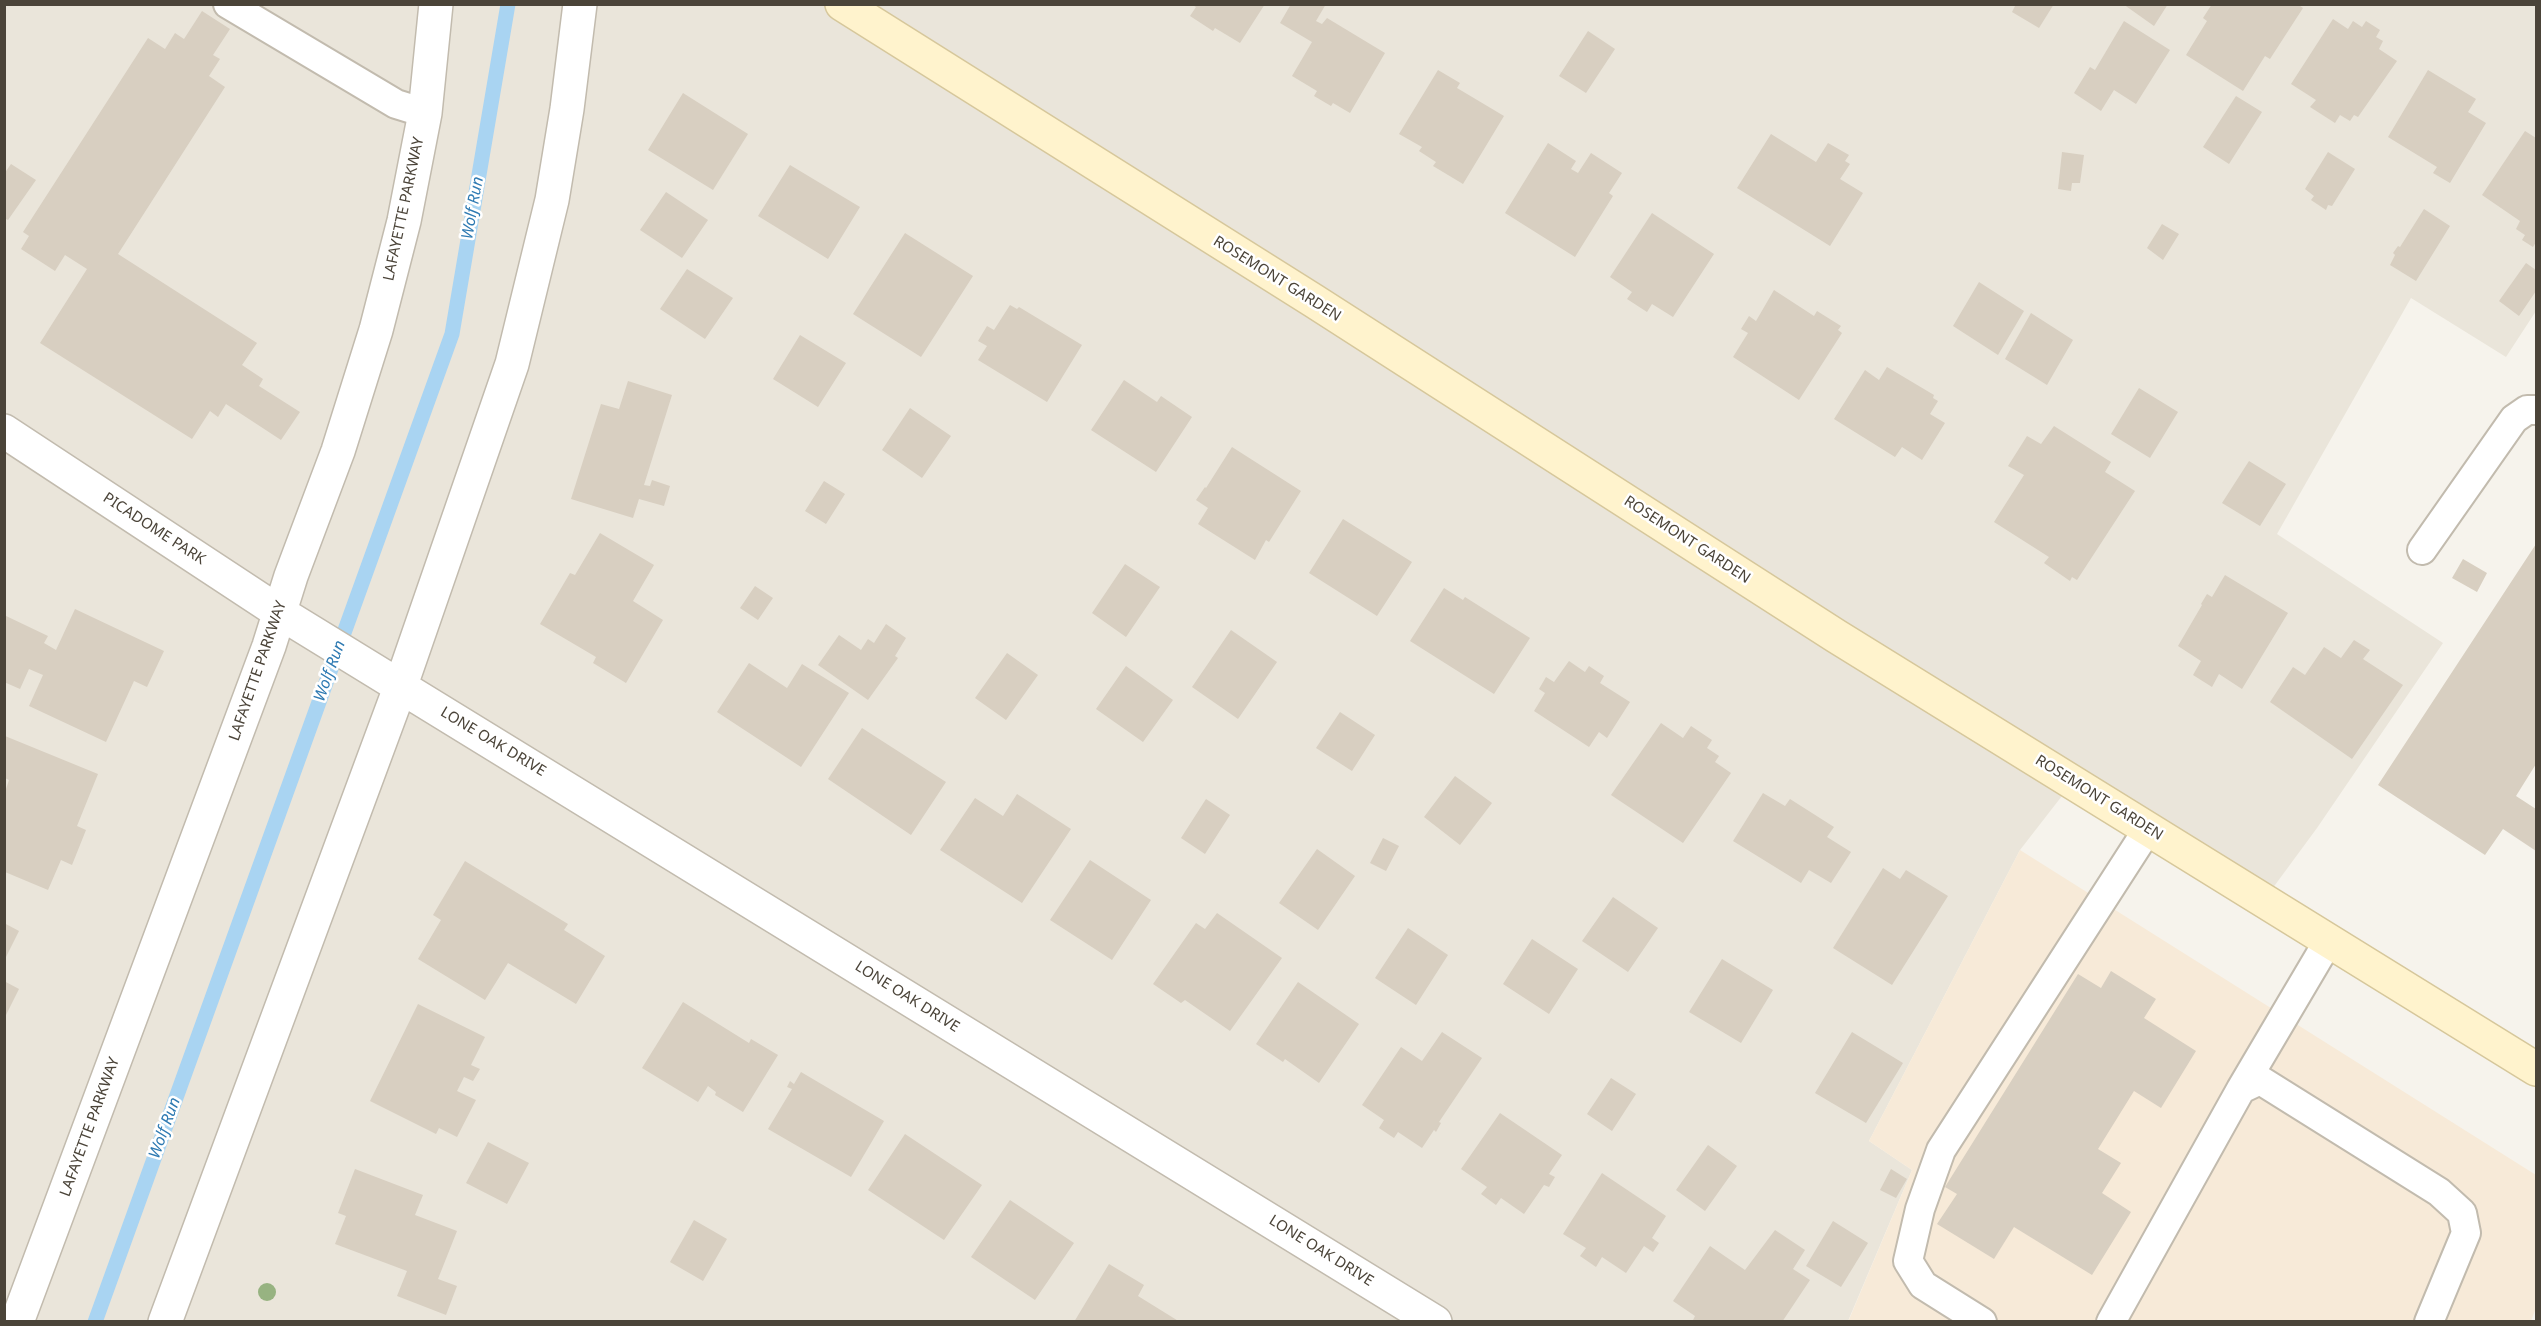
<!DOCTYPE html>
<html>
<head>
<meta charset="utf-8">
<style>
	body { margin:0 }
	#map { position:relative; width:2541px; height:1326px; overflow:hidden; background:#f6f3ec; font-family:"Noto Sans",sans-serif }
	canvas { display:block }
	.frame { position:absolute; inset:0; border:6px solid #4b4439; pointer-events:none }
</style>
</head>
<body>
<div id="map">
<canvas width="2541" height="1326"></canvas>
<div class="frame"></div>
</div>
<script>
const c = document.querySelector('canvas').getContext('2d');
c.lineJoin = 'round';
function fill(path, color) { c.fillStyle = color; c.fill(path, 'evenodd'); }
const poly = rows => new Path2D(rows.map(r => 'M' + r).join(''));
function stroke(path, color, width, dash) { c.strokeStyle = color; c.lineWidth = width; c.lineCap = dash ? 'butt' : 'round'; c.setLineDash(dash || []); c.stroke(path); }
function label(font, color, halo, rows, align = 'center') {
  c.font = font + ' "Noto Sans",sans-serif'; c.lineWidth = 5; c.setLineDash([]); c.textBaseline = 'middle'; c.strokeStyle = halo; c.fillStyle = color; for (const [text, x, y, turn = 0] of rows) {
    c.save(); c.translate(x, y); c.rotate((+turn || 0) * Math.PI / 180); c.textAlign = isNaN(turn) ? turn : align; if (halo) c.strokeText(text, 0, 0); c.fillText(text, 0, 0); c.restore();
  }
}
const residential = poly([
	[5,5,2536,5,2536,311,2506,357,2411,298,2277,534,2443,643,2317,828,2264,900,2072,783,2020,850,1869,1141,1912,1170,1848,1321,5,1322]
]);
const commercial = poly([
	[2020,850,2536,1175,2536,1308,2531,1321,1848,1322,1912,1170,1869,1141]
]);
const stream = poly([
	[95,1322,452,334,508,4]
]);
const building = poly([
	[1191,4,1265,4,1240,43,1215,28,1213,31,1190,16,1196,7],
	[1291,4,1326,4,1316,21,1322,24,1327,18,1385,53,1350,113,1333,103,1331,106,1314,96,1317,91,1292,76,1312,42,1280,23],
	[2016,4,2054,4,2039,28,2012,12],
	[2123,4,2168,4,2154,26],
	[2212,4,2297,4,2303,8,2270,59,2265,56,2243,91,2186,55,2207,21,2203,18],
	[202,11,230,29,213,55,220,59,209,76,225,87,118,254,257,343,242,365,263,379,259,386,300,412,281,440,226,404,218,417,210,411,192,439,40,343,87,269,65,255,55,271,21,249,29,236,23,232,148,38,165,49,175,33,184,39],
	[2333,19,2348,29,2353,21,2362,27,2366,21,2380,30,2376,37,2383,41,2379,49,2397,61,2358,117,2354,115,2350,121,2340,115,2335,123,2310,107,2316,100,2291,84],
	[2124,21,2170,50,2136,104,2114,90,2101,111,2074,93,2090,67,2095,70],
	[1588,31,1615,49,1586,93,1559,76],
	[1438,70,1460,83,1457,88,1504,116,1463,184,1433,166,1436,162,1419,151,1422,147,1399,134],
	[2428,70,2476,99,2468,112,2486,123,2450,183,2433,173,2437,167,2388,137],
	[683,93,748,134,713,190,648,150],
	[2236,96,2262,112,2229,164,2203,147],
	[2525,131,2536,138,2536,242,2533,247,2522,240,2525,235,2516,229,2520,221,2482,195],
	[1771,134,1816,162,1828,143,1849,155,1845,161,1850,164,1840,179,1863,193,1830,246,1737,188],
	[1548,143,1576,161,1571,169,1578,173,1591,153,1622,173,1609,193,1613,196,1575,257,1505,213],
	[2062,152,2084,155,2080,183,2072,183,2071,191,2058,189],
	[2328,152,2355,169,2332,206,2328,205,2326,210,2311,200,2314,196,2305,189],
	[11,164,36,180,8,220,4,218,4,174],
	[790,165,860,207,828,259,758,216],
	[666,192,708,220,682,258,640,230],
	[2424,209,2450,226,2416,281,2390,265,2395,255,2393,253,2398,246,2400,247],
	[1652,213,1714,254,1673,317,1652,304,1647,312,1627,299,1632,292,1610,277],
	[2162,224,2179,234,2163,260,2147,248],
	[905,233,973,276,921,357,853,314],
	[2526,263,2536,270,2536,291,2519,316,2499,301],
	[687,269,733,298,705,339,660,309],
	[1979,282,2024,311,1998,355,1953,326],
	[1774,290,1814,316,1817,311,1841,326,1838,330,1842,333,1799,400,1733,357,1748,333,1741,329,1749,316,1756,321],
	[1010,305,1017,309,1019,307,1082,345,1047,402,978,360,987,346,978,341,987,326,994,330],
	[2031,313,2073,340,2047,385,2005,359],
	[800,335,846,363,818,407,773,379],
	[1887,367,1934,395,1933,398,1938,401,1930,414,1945,423,1922,460,1902,447,1895,457,1834,419,1865,370,1879,380],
	[1124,380,1157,402,1161,396,1192,417,1156,472,1091,430],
	[628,381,672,395,644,485,650,486,652,480,670,486,664,506,639,499,633,518,571,499,601,404,619,409],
	[2139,388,2178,412,2150,458,2111,434],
	[910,408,951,436,922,478,882,450],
	[2054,426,2111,462,2105,472,2135,491,2077,580,2072,577,2070,581,2044,563,2049,557,1994,522,2024,475,2008,466,2027,436,2041,444],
	[1232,447,1301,491,1269,542,1266,540,1255,560,1198,524,1208,508,1196,500,1205,487,1206,488],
	[2249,461,2286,484,2260,526,2222,503],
	[824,481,845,494,826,524,805,511],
	[1343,519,1412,562,1377,616,1309,573],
	[600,533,654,565,633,601,663,620,626,683,593,663,596,657,540,624,570,573,575,575],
	[2536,544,2536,764,2516,796,2536,809,2536,851,2503,829,2485,855,2378,785],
	[2463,559,2487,573,2477,592,2452,578],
	[1125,564,1160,587,1126,637,1092,613],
	[2225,575,2288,613,2242,689,2219,674,2212,687,2193,675,2201,661,2178,646,2202,605,2201,604,2207,594,2212,597],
	[755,586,773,598,758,620,740,608],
	[1444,588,1463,600,1465,597,1530,638,1494,694,1410,641],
	[75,609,164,651,147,687,134,681,106,742,29,706,43,675,29,669,20,689,4,682,4,615,48,636,44,643,56,650],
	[886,624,906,638,895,656,898,658,868,700,818,665,839,635,861,650,868,639,874,643],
	[1231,630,1277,662,1238,719,1192,687],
	[2354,640,2370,650,2363,659,2403,685,2352,759,2270,702,2293,667,2305,675,2324,647,2341,658],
	[1007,653,1038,675,1006,720,975,698],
	[1569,661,1585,672,1589,666,1604,676,1600,683,1630,702,1607,738,1599,732,1589,747,1534,711,1545,693,1539,689,1546,677,1554,682],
	[749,663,787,688,802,664,849,693,801,767,717,712],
	[1126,666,1173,700,1143,742,1096,709],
	[1340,712,1375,735,1352,771,1316,748],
	[1661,723,1683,738,1691,726,1712,740,1707,748,1719,756,1715,762,1731,773,1683,843,1611,795],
	[862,728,946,782,911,835,828,779],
	[5,736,98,774,77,826,86,830,72,865,61,860,48,890,5,872,5,792,9,780,5,778],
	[1455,776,1492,803,1460,845,1424,817],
	[1763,793,1785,806,1790,799,1834,827,1827,837,1851,852,1831,883,1809,870,1801,883,1733,841],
	[1017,794,1071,829,1022,903,940,850,975,798,1003,816],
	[1206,799,1230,815,1205,854,1181,838],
	[1383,838,1399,846,1386,871,1370,863],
	[1317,849,1355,876,1318,930,1279,903],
	[1090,860,1151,900,1112,960,1050,920],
	[465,861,568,924,564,930,605,956,576,1004,508,963,485,1000,418,959,441,920,433,915],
	[1883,868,1900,879,1906,870,1948,896,1892,985,1833,948],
	[1613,897,1658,928,1628,972,1582,941],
	[1217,913,1282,958,1230,1031,1185,1000,1181,1003,1153,984,1196,923,1205,929],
	[4,923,19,931,4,961],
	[1408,928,1448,955,1416,1005,1375,978],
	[1532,939,1578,969,1549,1014,1503,984],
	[1722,959,1773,990,1741,1043,1689,1012],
	[2111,971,2156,999,2144,1018,2196,1051,2161,1108,2134,1091,2098,1149,2121,1163,2102,1193,2131,1212,2092,1275,2014,1227,1994,1259,1937,1224,1957,1194,1945,1187,2078,974,2101,988],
	[4,981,19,989,4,1019],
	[1298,982,1359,1024,1319,1083,1285,1059,1283,1062,1256,1044],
	[683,1002,749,1043,751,1039,778,1055,743,1112,715,1095,716,1092,708,1086,698,1102,642,1068],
	[418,1004,485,1037,471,1065,480,1069,473,1081,464,1077,457,1091,476,1100,457,1137,439,1128,436,1134,370,1101],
	[1442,1032,1482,1058,1439,1122,1441,1123,1436,1132,1434,1130,1422,1148,1398,1132,1394,1138,1379,1128,1384,1120,1362,1105,1401,1047,1422,1061],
	[1852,1032,1903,1063,1866,1123,1815,1093],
	[801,1072,884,1121,851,1177,768,1129,792,1089,787,1087,790,1081,794,1084],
	[1611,1078,1636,1094,1612,1131,1587,1114],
	[1500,1113,1562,1155,1549,1174,1555,1177,1549,1187,1544,1185,1524,1214,1501,1198,1496,1205,1481,1194,1487,1187,1461,1169],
	[905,1134,982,1185,944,1240,868,1190],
	[488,1142,529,1163,507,1204,466,1183],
	[1708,1145,1737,1166,1705,1211,1676,1190],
	[355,1169,423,1195,415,1215,457,1231,438,1279,457,1286,446,1315,397,1296,407,1271,335,1244,346,1216,338,1213],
	[1891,1169,1907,1179,1896,1198,1880,1190],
	[1602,1173,1666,1216,1652,1238,1659,1243,1653,1252,1644,1246,1626,1273,1602,1257,1596,1267,1580,1256,1586,1248,1563,1234],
	[1010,1200,1074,1243,1035,1300,971,1257],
	[694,1220,727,1239,703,1281,670,1262],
	[1833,1221,1868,1243,1841,1287,1806,1266],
	[1775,1230,1805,1250,1793,1269,1810,1280,1782,1322,1692,1322,1695,1316,1673,1301,1710,1246,1745,1270],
	[1109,1264,1144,1285,1138,1296,1180,1322,1074,1322]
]);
const lane = poly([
	[228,4,396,104,425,113],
	[2422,550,2514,419,2527,410,2536,410],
	[2241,1089,2329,940],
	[1982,1322,1923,1285,1908,1261,1920,1209,1941,1150,2148,829],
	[2111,1322,2241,1089,2260,1080,2439,1192,2462,1213,2466,1233,2429,1322]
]);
const street = poly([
	[4,431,279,612,1435,1322],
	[17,1322,269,646,291,576,338,451,376,330,404,221,425,113,436,4],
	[165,1322,401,685,512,364,552,200,567,109,580,4]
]);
const secondary = poly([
	[842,4,1314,301,1836,636,2536,1069]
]);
const trees = [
	[267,1292]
];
const streetNames = [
	["LAFAYETTE PARKWAY",404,209,-78],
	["ROSEMONT GARDEN",1277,279,32],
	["PICADOME PARK",154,529,33],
	["ROSEMONT GARDEN",1687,540,33],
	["LAFAYETTE PARKWAY",258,671,-71],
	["LONE OAK DRIVE",493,742,31],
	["ROSEMONT GARDEN",2099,798,32],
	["LONE OAK DRIVE",907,997,32],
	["LAFAYETTE PARKWAY",90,1127,-70],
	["LONE OAK DRIVE",1321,1251,32]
];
const waterNames = [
	["Wolf Run",473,208,-80],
	["Wolf Run",330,671,-70],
	["Wolf Run",165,1128,-70]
];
fill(residential, '#eae5da');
fill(commercial, '#f7ead8');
stroke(stream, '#a9d4f2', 15);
fill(building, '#d8cfc1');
stroke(lane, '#c2bbae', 32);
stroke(street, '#c2bbae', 36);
stroke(secondary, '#d6c79b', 36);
stroke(lane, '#fff', 28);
stroke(street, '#fff', 33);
stroke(secondary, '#fff3cd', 33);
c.fillStyle = '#97b381';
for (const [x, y] of trees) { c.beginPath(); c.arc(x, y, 9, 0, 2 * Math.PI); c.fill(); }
label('15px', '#4b4439', '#fff', streetNames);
label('italic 16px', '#2e7ab2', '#fff', waterNames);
</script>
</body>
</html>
